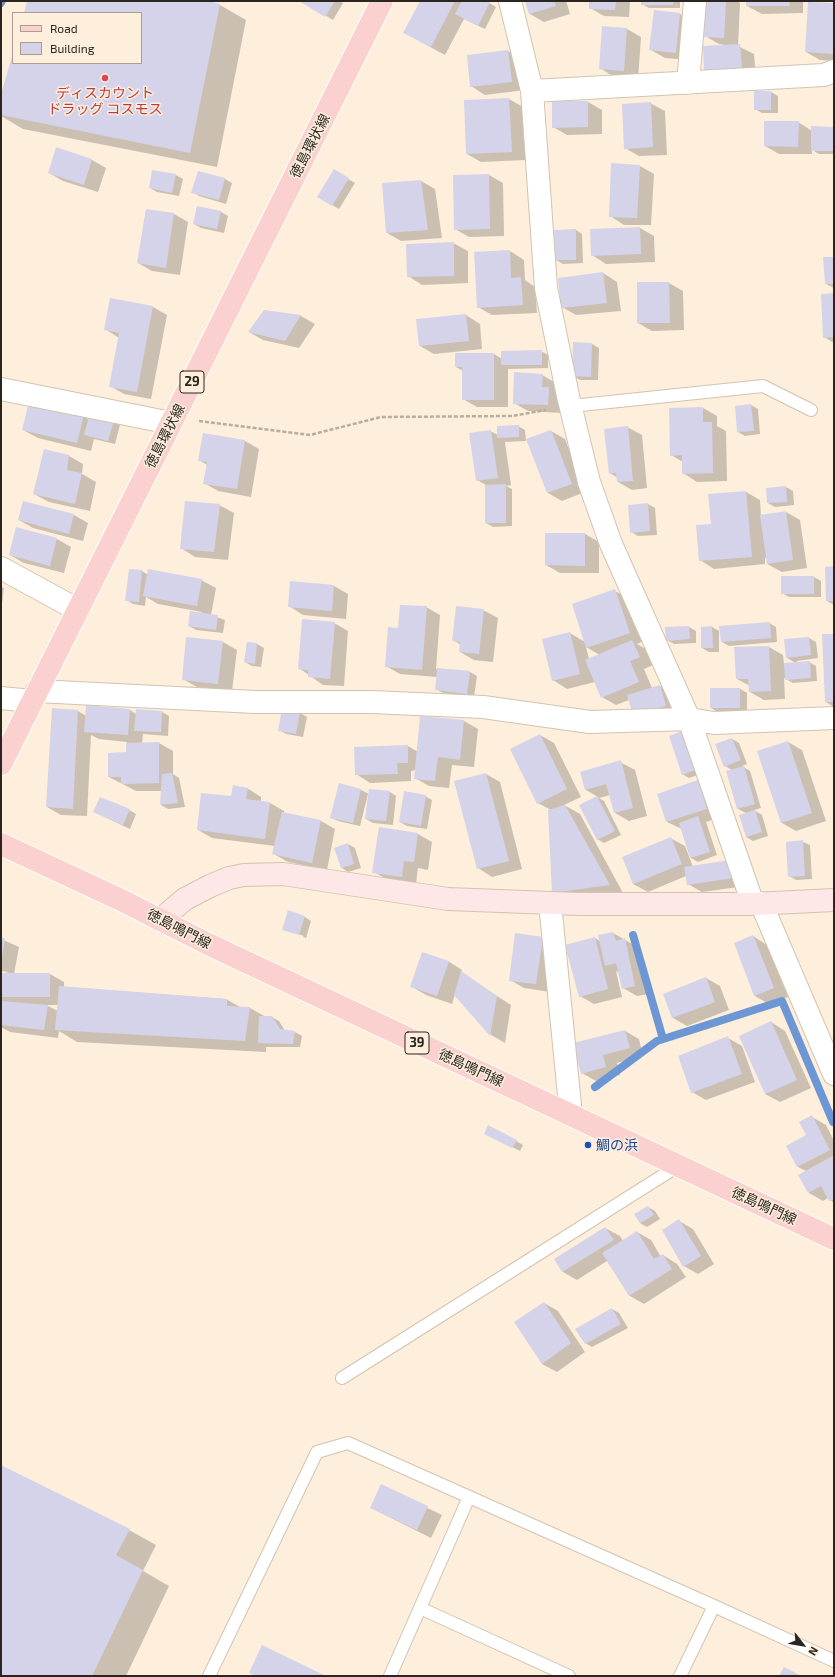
<!DOCTYPE html>
<html>
<head>
<meta charset="utf-8">
<style>
	body { margin:0 }
	#map { position:relative; width:835px; height:1677px; overflow:hidden; background:#fdefdc; font-family:"Exo 2",sans-serif }
	canvas { display:block }
	.frame { position:absolute; inset:0; border:2px solid #2a251e; pointer-events:none }
	.legend { position:absolute; left:12px; top:12px; width:130px; height:52px; box-sizing:border-box; background:#fdefdc; border:1px solid #a99e90; margin:0; padding:5px 7px; list-style:none; font-size:12px; color:#2a251e }
	.legend li { display:flex; align-items:center; gap:8px; height:20px }
	.legend b { width:20px; border:1px solid #a99e90 }
	.north { position:absolute; left:783px; top:1625px; width:40px; height:40px; -webkit-text-stroke:3px #fdefdc; paint-order:stroke; rotate:121deg; font-size:11px; font-weight:700; line-height:16px; text-align:center; color:#2a251e }
	.north::after { content:''; display:block; margin:auto; width:14px; height:18px; background:#2a251e; clip-path:polygon(50% 0,100% 100%,50% 72%,0 100%) }
</style>
</head>
<body>
<div id="map">
<canvas width="835" height="1677"></canvas>
<div class="frame"></div>
<ul class="legend">
<li><b style="height:5px;background:#fbd1d0"></b>Road</li>
<li><b style="height:11px;background:#d4d3e9"></b>Building</li>
</ul>
<div class="north">N</div>
</div>
<script>
const c = document.querySelector('canvas').getContext('2d');
c.lineJoin = 'round';
function fill(path, color) { c.fillStyle = color; c.fill(path, 'evenodd'); }
const poly = rows => new Path2D(rows.map(r => 'M' + r).join(''));
function stroke(path, color, width, dash) { c.strokeStyle = color; c.lineWidth = width; c.lineCap = dash ? 'butt' : 'round'; c.setLineDash(dash || []); c.stroke(path); }
function label(font, color, halo, rows, align = 'center') {
  c.font = font + ' "Exo 2","Noto Sans JP",sans-serif'; c.lineWidth = 3; c.setLineDash([]); c.textBaseline = 'middle'; c.strokeStyle = halo; c.fillStyle = color; for (const [text, x, y, turn = 0] of rows) {
    c.save(); c.translate(x, y); c.rotate((+turn || 0) * Math.PI / 180); c.textAlign = isNaN(turn) ? turn : align; if (halo) c.strokeText(text, 0, 0); c.fillText(text, 0, 0); c.restore();
  }
}
const shadow = poly([
	[28,1,204,1,220,5,246,20,217,167,23,129,1,116,1,97,13,55,13,63,141,63,141,13,25,13],
	[301,1,339,1,343,3,333,20],
	[421,1,486,1,496,7,485,29,464,19,445,55,419,41],
	[526,1,566,1,570,14,544,22,530,14],
	[590,1,630,1,629,17,604,16,590,8],
	[642,1,680,1,680,8,649,8,642,4],
	[707,1,737,1,740,3,738,46,754,54,756,77,719,79,725,45,719,44,705,36],
	[747,1,803,1,803,13,762,14,747,6],
	[809,3,834,4,834,61,820,60,806,52],
	[680,14,694,22,690,60,665,58,651,50],
	[603,27,627,29,641,37,638,79,614,77,600,68],
	[508,51,522,60,525,90,485,95,471,86],
	[771,92,778,96,778,113,762,113,755,109],
	[509,99,523,107,526,160,481,162,467,154,465,101],
	[588,102,602,110,602,134,567,135,553,127],
	[650,103,665,111,667,155,639,156,625,148],
	[798,122,812,131,834,128,834,154,819,154,812,150,812,154,779,154,765,146],
	[57,148,92,160,106,168,98,192,63,181,49,173],
	[640,166,654,174,651,225,624,225,610,216],
	[334,171,355,183,339,209,318,197],
	[198,172,225,179,232,183,226,204,199,196,193,192],
	[176,175,183,179,179,196,157,192,150,188],
	[489,175,503,183,504,236,469,237,455,229],
	[421,181,435,189,442,238,401,241,387,233],
	[197,207,221,212,228,216,224,233,201,228,194,224],
	[146,210,174,214,188,222,180,275,152,271,138,263],
	[640,228,654,236,655,262,606,264,592,255],
	[576,230,582,234,583,263,563,264,556,260],
	[453,243,468,251,468,283,422,285,408,276],
	[510,251,524,260,525,280,535,287,537,313,492,315,478,307],
	[834,258,834,288,826,284],
	[603,273,617,282,621,311,576,315,562,307,559,279],
	[669,283,683,291,684,330,652,331,638,323],
	[834,294,834,343,824,337],
	[153,307,167,315,151,399,124,394,110,386,119,338,105,329],
	[264,311,301,316,315,324,299,348,263,340,249,332],
	[466,315,480,324,482,349,434,354,420,346],
	[574,343,592,344,599,348,598,380,580,380,573,376],
	[541,351,548,355,548,368,508,369,508,407,477,407,463,399,463,371,456,367,494,354,502,359],
	[542,375,556,383,556,393,563,397,562,413,528,411,514,403],
	[751,405,758,409,760,434,745,436,738,432,736,407],
	[703,408,717,416,717,426,726,431,727,481,697,482,683,473,683,462,671,455],
	[84,416,89,420,114,421,120,425,115,444,94,439,91,451,38,438,23,430],
	[518,426,525,430,526,441,505,442,511,485,506,486,512,489,512,526,493,527,486,523,486,485,477,480,490,431,498,435],
	[627,427,642,435,647,488,632,490,618,482,618,478,610,473],
	[551,431,565,439,585,492,562,501,548,493],
	[245,441,259,449,251,497,218,491,204,483,207,465,199,460],
	[44,450,69,456,83,464,82,474,96,482,90,511,49,502,34,494],
	[786,487,793,491,794,505,775,507,768,503],
	[746,492,760,500,761,516,786,512,800,520,807,568,782,572,767,564,767,557,765,558,765,564,714,569,700,560,712,525],
	[24,502,74,515,88,523,83,541,33,528,19,520],
	[648,504,655,508,657,535,638,536,631,532],
	[219,505,234,513,228,560,195,557,181,548],
	[546,534,585,534,599,542,599,573,560,573,546,565],
	[57,539,71,547,64,573,24,563,10,555],
	[834,567,834,605,827,601],
	[130,570,142,571,148,575,201,580,216,588,211,615,225,620,223,633,196,630,189,626,202,612,158,604,146,597,145,606,133,604,126,600],
	[814,577,821,581,821,597,789,597,782,593],
	[291,582,334,586,348,594,346,619,303,615,289,606],
	[1,587,4,588,1,610],
	[615,591,629,599,644,641,637,644,646,649,653,665,644,669,652,688,660,686,667,690,673,709,640,718,629,700,616,705,602,697,595,682,567,689,553,680,570,633,585,642],
	[586,647,600,655,589,659],
	[426,607,440,615,436,669,470,672,477,676,474,697,443,693,436,689,437,677,400,674,386,666,399,629],
	[483,610,498,618,493,662,474,660,460,652,461,645,453,640],
	[334,623,348,631,344,686,323,685,299,668],
	[769,623,776,627,777,642,729,646,722,642],
	[689,627,696,631,696,643,674,644,667,640],
	[712,627,719,631,719,652,709,652,702,648],
	[834,635,834,707,826,702],
	[809,638,816,642,818,658,797,661,797,663,809,662,816,666,817,681,793,683,784,678,785,699,764,700,750,692,750,686,737,679,769,647,783,655,784,664,796,663,787,658],
	[223,642,237,650,232,691,197,687,183,679],
	[247,643,257,644,264,648,261,667,252,666,245,662],
	[711,689,740,689,747,693,747,712,718,712,711,708],
	[87,706,130,710,136,714,136,710,162,712,169,716,168,736,143,734,142,743,159,743,173,751,173,774,179,778,185,807,168,809,161,805,162,791,136,791,109,777,127,753,127,742,99,739,91,735,87,816,61,815,47,807,53,709,78,711,86,716],
	[282,710,300,713,307,717,303,737,286,734,279,730],
	[464,721,478,729,474,767,452,765,449,788,429,786,415,778,416,770,411,771,411,781,370,783,356,774,408,746,418,752],
	[540,735,554,743,581,797,564,805,580,814,623,893,567,900,553,892,551,810,538,803],
	[670,736,704,773,689,778,682,774],
	[732,739,739,743,747,764,742,766,750,771,761,808,754,810,762,815,768,836,753,841,746,837,746,813,738,809,727,772,732,770,725,766],
	[788,742,802,750,826,821,796,831,782,823,759,752],
	[620,762,635,770,647,816,629,821,615,813,610,795,599,798,604,801,621,835,604,843,597,839,581,806,598,797,586,790,581,772],
	[486,774,500,782,522,869,492,877,478,868],
	[698,781,712,790,721,817,706,822,717,855,698,862,691,858,682,829,667,822],
	[339,785,361,790,369,794,390,792,396,796,393,825,373,823,366,819,369,795,368,794,360,826,338,821,332,818],
	[247,788,261,797,261,801,270,803,284,811,284,813,321,821,335,829,327,870,288,862,274,854,275,846,212,838,198,830,232,797],
	[425,796,432,800,427,829,407,826,400,822],
	[129,810,136,814,130,829,94,812],
	[418,834,432,842,428,870,418,868,416,884,388,880,374,872],
	[670,838,685,846,693,867,730,861,746,886,702,892,688,884,686,876,648,892,633,884],
	[803,842,810,845,812,879,796,880,789,876,787,843],
	[348,844,355,848,361,868,348,872,342,868],
	[305,917,311,921,306,938,303,937,304,936,289,931,289,932,283,929],
	[613,933,639,948,649,994,637,996,623,988,619,973,616,971,622,997,594,1004,580,996,595,938,600,941],
	[753,936,767,945,788,997,769,1004,755,996,735,944],
	[542,938,550,992,524,988,510,980],
	[1,939,19,947,14,974,50,974,64,982,64,987,226,999,240,1007,250,1008,266,1017,272,1017,279,1021,285,1031,295,1032,302,1036,300,1047,266,1047,266,1052,77,1042,59,1031,58,1038,10,1032,1,1027,1,974,9,972,1,971],
	[46,1005,58,1005,58,1011],
	[448,961,462,970,461,973,511,1005,505,1043,491,1035,455,994,452,1004,426,995,412,987],
	[706,978,720,986,729,1010,687,1026,673,1018,664,994],
	[771,1022,785,1031,811,1088,780,1102,765,1094],
	[625,1031,639,1039,643,1056,617,1063,620,1075,596,1081,582,1073],
	[728,1038,742,1046,755,1082,706,1100,692,1092],
	[812,1117,826,1125,834,1141,834,1203,828,1198,823,1201,809,1193,806,1171,798,1167,787,1146,807,1135],
	[493,1137,516,1141,523,1145,520,1151],
	[648,1207,655,1211,660,1219,647,1227,640,1223],
	[679,1221,693,1229,714,1264,698,1274,684,1266],
	[605,1228,620,1236,623,1241,637,1232,651,1240,661,1257,663,1255,677,1264,686,1277,644,1304,630,1296,607,1261,577,1280,563,1272,555,1259],
	[544,1303,558,1311,585,1352,557,1372,542,1364,516,1323],
	[612,1309,619,1313,628,1328,592,1347,585,1343],
	[1,1466,129,1530,156,1545,143,1571,169,1586,126,1676,1,1676],
	[382,1486,442,1515,431,1538,371,1508]
]);
const stream = poly([
	[1,3,2,1],
	[633,935,663,1039],
	[595,1087,657,1041,782,1001,833,1122]
]);
const building = poly([
	[27,1,209,1,220,4,190,153,1,115,1,94,13,53,13,63,141,63,141,13,24,13],
	[299,1,335,1,325,17],
	[420,1,455,1,431,47,403,33],
	[462,1,490,2,478,26,455,14],
	[525,1,554,1,556,6,529,14],
	[589,1,616,1,615,10,589,9],
	[641,1,673,1,673,5,641,5],
	[706,1,726,1,724,38,703,37],
	[746,1,789,1,790,6,746,6],
	[808,2,834,3,833,54,805,52],
	[654,10,680,13,676,53,649,50],
	[602,26,627,28,624,71,599,69],
	[740,44,742,69,704,71,703,46],
	[508,50,512,82,470,87,467,55],
	[754,91,771,91,771,110,754,110],
	[509,98,512,152,466,154,464,100],
	[552,101,588,101,588,127,552,128],
	[651,102,653,147,624,149,622,104],
	[764,121,799,121,798,147,764,146],
	[811,126,834,127,834,151,811,151],
	[56,147,92,159,84,185,48,173],
	[611,163,640,165,637,218,609,217],
	[334,169,349,178,332,206,317,197],
	[152,170,176,174,172,193,149,188],
	[198,171,225,178,219,200,191,193],
	[489,174,490,229,454,230,453,175],
	[421,180,428,230,386,233,382,183],
	[197,206,221,211,217,229,193,224],
	[146,209,174,213,166,268,137,263],
	[640,227,641,254,591,256,590,229],
	[576,229,576,260,555,260,554,230],
	[454,242,454,276,407,277,406,244],
	[510,250,511,278,521,277,523,305,477,308,474,252],
	[823,257,834,257,834,284,825,284],
	[603,272,607,303,561,308,558,278],
	[637,282,669,282,670,323,637,323],
	[834,293,834,337,823,338,821,294],
	[110,298,153,306,137,392,109,387,119,333,104,330],
	[264,310,301,315,285,341,248,332],
	[466,314,469,341,419,346,416,319],
	[573,342,592,343,591,377,572,376],
	[542,350,542,365,501,365,501,351],
	[455,353,494,353,494,400,462,400,462,367,455,367],
	[514,372,543,374,542,387,549,387,548,405,513,404],
	[29,402,84,415,77,443,22,430],
	[751,404,754,431,737,432,735,406],
	[703,407,703,422,712,422,713,473,682,474,682,455,670,456,669,408],
	[90,413,114,420,108,441,84,435],
	[519,425,519,437,497,438,497,426],
	[628,426,633,481,617,482,616,473,609,474,604,429],
	[491,430,498,478,476,481,469,433],
	[551,430,572,484,547,493,526,439],
	[203,433,245,440,237,489,203,484,207,462,198,461],
	[44,449,69,455,67,470,82,473,75,504,33,494],
	[506,484,506,523,485,523,485,485],
	[786,486,787,502,767,503,766,488],
	[746,491,752,557,699,561,696,525,711,524,708,494],
	[23,501,74,514,69,534,18,520],
	[185,501,220,504,214,552,180,549],
	[648,503,650,531,630,533,628,505],
	[786,511,793,560,767,564,760,515],
	[16,527,57,538,50,566,9,555],
	[545,533,585,533,585,566,545,565],
	[834,566,834,601,826,601,825,567],
	[129,569,142,570,139,602,125,601],
	[148,569,202,579,197,606,143,596],
	[781,576,814,576,814,594,781,594],
	[290,581,334,585,332,611,288,607],
	[615,589,630,633,586,648,572,604],
	[400,605,427,606,422,670,385,667,388,627,398,628],
	[456,606,484,609,479,654,459,652,460,642,452,641],
	[190,611,218,615,216,630,188,626],
	[302,619,335,622,330,679,308,677,308,670,298,669],
	[770,622,771,638,721,642,719,626],
	[689,626,690,639,666,641,665,627],
	[712,626,713,648,701,648,701,627],
	[570,632,580,674,552,681,542,639],
	[822,634,834,634,834,702,825,702],
	[186,637,223,641,218,684,182,680],
	[809,637,811,655,786,658,784,639],
	[632,640,640,657,630,661,639,682,601,698,585,660],
	[247,642,257,643,255,664,244,662],
	[769,646,771,691,749,692,748,679,736,679,734,647],
	[810,661,811,678,785,680,784,663],
	[437,668,470,671,467,694,435,690],
	[660,685,666,706,633,715,627,695],
	[710,688,740,688,740,708,710,708],
	[86,705,130,709,128,735,84,732],
	[52,708,78,710,73,809,46,807],
	[136,709,162,711,161,732,134,731],
	[282,709,300,712,296,734,278,731],
	[420,716,464,720,460,760,438,757,435,781,414,779],
	[685,730,698,769,682,775,669,736],
	[540,734,567,789,537,804,510,749],
	[732,738,741,760,724,767,715,744],
	[788,741,812,813,781,823,757,751],
	[159,742,159,783,121,784,121,777,108,777,108,753,126,752,126,743],
	[408,745,408,763,397,763,398,774,355,775,354,747],
	[621,760,633,808,614,813,606,784,585,790,580,772],
	[744,766,755,804,737,809,726,771],
	[172,773,178,803,160,805,162,774],
	[486,773,509,861,477,869,454,781],
	[698,780,707,809,666,822,657,794],
	[339,783,361,789,353,823,330,818],
	[233,785,248,788,246,799,270,802,265,839,197,830,201,793,231,796],
	[369,789,390,791,386,821,365,819],
	[404,791,426,795,421,826,399,822],
	[597,796,615,831,597,840,579,805],
	[100,797,130,809,123,825,93,812],
	[565,805,610,885,552,893,548,810],
	[755,810,762,832,746,837,739,815],
	[282,812,321,820,312,863,272,854],
	[698,816,710,852,690,858,679,823],
	[379,827,418,833,414,862,404,861,402,877,372,873],
	[671,837,682,864,633,884,622,857],
	[803,840,805,876,788,877,786,842],
	[348,843,354,864,341,868,334,848],
	[730,860,733,878,687,885,684,867],
	[288,910,305,916,299,935,282,930],
	[613,932,616,941,625,938,635,986,622,989,616,963,605,966,598,935],
	[515,933,543,937,536,984,509,981],
	[753,935,774,988,754,996,734,943],
	[595,937,608,989,579,997,565,945],
	[1,938,5,938,2,958,1,958],
	[422,952,449,961,437,996,410,987],
	[461,971,497,996,490,1036,454,995],
	[1,973,50,973,50,997,1,997],
	[706,977,715,1002,672,1018,663,994],
	[59,986,227,999,227,1006,250,1007,245,1041,55,1030],
	[1,1001,48,1005,44,1030,1,1025],
	[259,1016,272,1016,280,1029,295,1031,293,1044,258,1043],
	[771,1021,797,1080,765,1094,739,1036],
	[625,1030,630,1048,603,1055,606,1067,581,1074,573,1043],
	[728,1036,742,1074,691,1093,678,1056],
	[812,1115,830,1150,797,1167,786,1146,806,1135,799,1122],
	[488,1125,517,1140,512,1148,484,1134],
	[834,1155,834,1199,829,1201,821,1186,808,1193,798,1175],
	[648,1206,654,1215,640,1223,634,1214],
	[679,1219,701,1256,683,1267,662,1230],
	[605,1227,614,1240,562,1272,554,1259],
	[637,1231,654,1259,663,1254,672,1269,629,1296,602,1253],
	[544,1302,571,1343,542,1364,514,1322],
	[612,1308,621,1324,585,1344,575,1329],
	[1,1465,130,1529,116,1555,143,1570,92,1676,1,1676],
	[381,1484,428,1506,417,1530,370,1508],
	[262,1645,326,1676,256,1676,249,1673],
	[784,1667,802,1676,779,1676]
]);
const path = poly([
	[199,421,310,435,381,417,512,416,546,410]
]);
const lane = poly([
	[571,406,763,386,811,410],
	[342,1378,678,1166],
	[420,1608,569,1676],
	[209,1676,317,1452,348,1443,714,1606,834,1661],
	[390,1676,469,1497],
	[680,1676,714,1606]
]);
const street = poly([
	[510,1,532,91,546,288,568,396,589,482,611,544,689,719,753,904],
	[688,83,695,1],
	[532,91,824,75,834,71],
	[1,389,171,423],
	[1,568,78,610],
	[37,691,255,702,372,702,483,707,590,722,689,719,714,723,834,718],
	[1,698,32,701],
	[550,903,571,1115],
	[761,903,834,1074]
]);
const secondary = poly([
	[160,920,185,899,210,886,229,878,244,875,283,874,448,899,578,904,753,904,834,900]
]);
const primary = poly([
	[1,764,382,1],
	[1,844,121,900,208,944,834,1239]
]);
const markers = [
	[105,78,4,"#e0444e"],
	[588,1145,4,"#1a4fb4"]
];
const shields = [
	[192,382,24],
	[417,1043,24]
];
const shieldNames = [
	["29",192,382],
	["39",417,1043]
];
const healthNames = [
	["ディスカウント",105,93],
	["ドラッグ コスモス",105,109]
];
const streetNames = [
	["徳島環状線",310,146,-63],
	["徳島環状線",165,436,-63],
	["徳島鳴門線",179,929,27],
	["徳島鳴門線",471,1068,25],
	["徳島鳴門線",764,1206,25]
];
const transitNames = [
	["鯛の浜",596,1145]
];
fill(shadow, '#0003');
stroke(stream, '#6d96d4', 8);
fill(building, '#d4d3e9');
stroke(lane, '#d1c4b1', 14);
stroke(street, '#d1c4b1', 24);
stroke(secondary, '#d1c4b1', 24);
stroke(primary, '#fff', 24);
stroke(path, '#b8ad9e', 2.5, [4, 2]);
stroke(lane, '#fff', 12);
stroke(street, '#fff', 22);
stroke(secondary, '#fde8e7', 22);
stroke(primary, '#fbd1d0', 22);
for (const [x, y, r, color] of markers) { const dot = new Path2D(); dot.arc(x, y, r, 0, 2 * Math.PI); c.fillStyle = color; c.fill(dot); stroke(dot, '#fdefdc', 1.5); }
for (const [x, y, w] of shields) { const box = new Path2D(); box.roundRect(x - w / 2, y - 11, w, 22, 3); c.fillStyle = '#fdefdc'; c.fill(box); stroke(box, '#2a251e', 1); }
label('bold 13px', '#2a251e', null, shieldNames);
label('14px', '#be3a42', '#fdefdc', healthNames);
label('14px', '#2a251e', '#fdefdc', streetNames);
label('14px', '#164399', '#fdefdc', transitNames, 'left');
</script>
</body>
</html>
